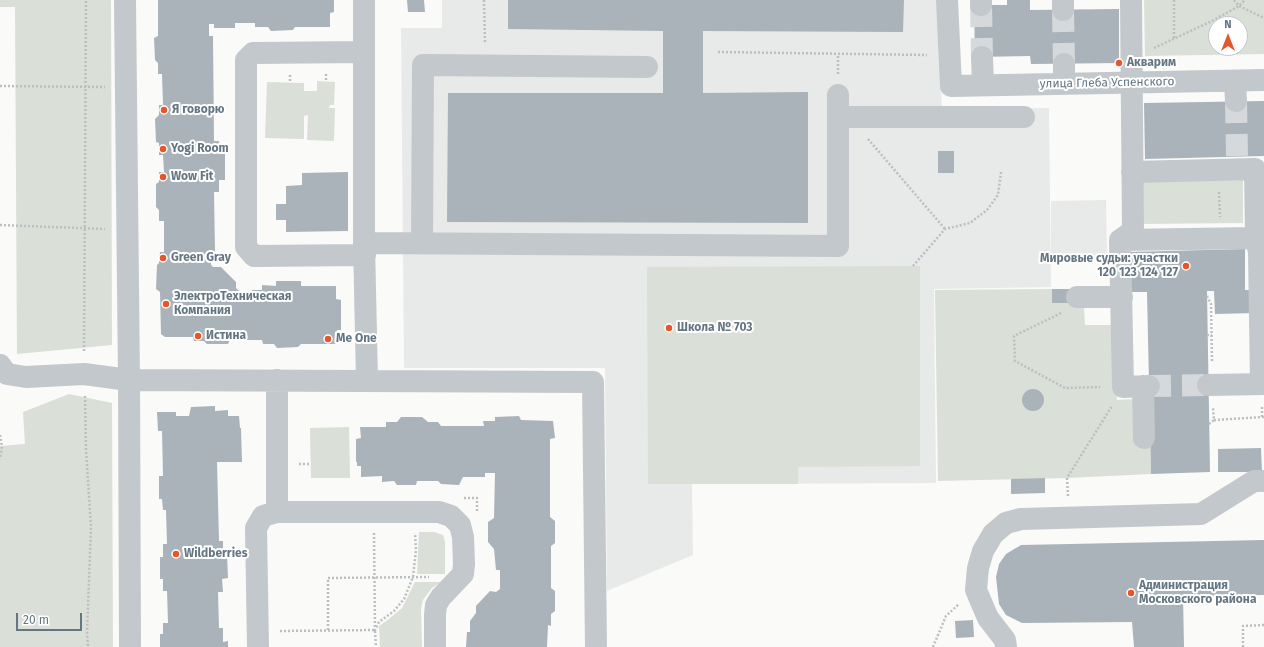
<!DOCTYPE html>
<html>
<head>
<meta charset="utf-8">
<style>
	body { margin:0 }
	#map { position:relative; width:1264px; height:647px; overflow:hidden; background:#fafaf8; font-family:"Fira Sans",sans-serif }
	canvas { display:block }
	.north { position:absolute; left:1208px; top:16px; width:40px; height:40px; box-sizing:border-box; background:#fff; border:1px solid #c1c8cd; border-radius:50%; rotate:0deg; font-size:11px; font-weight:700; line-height:16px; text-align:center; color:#657683 }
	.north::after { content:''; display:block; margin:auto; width:14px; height:18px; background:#e4572e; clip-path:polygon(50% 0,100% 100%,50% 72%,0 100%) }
	.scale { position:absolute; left:16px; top:613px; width:66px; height:18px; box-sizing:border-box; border:2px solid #657683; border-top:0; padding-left:5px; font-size:12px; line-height:14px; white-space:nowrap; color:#657683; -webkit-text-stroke:3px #fff; paint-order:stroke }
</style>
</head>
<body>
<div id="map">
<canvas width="1264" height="647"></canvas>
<div class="north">N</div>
<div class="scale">20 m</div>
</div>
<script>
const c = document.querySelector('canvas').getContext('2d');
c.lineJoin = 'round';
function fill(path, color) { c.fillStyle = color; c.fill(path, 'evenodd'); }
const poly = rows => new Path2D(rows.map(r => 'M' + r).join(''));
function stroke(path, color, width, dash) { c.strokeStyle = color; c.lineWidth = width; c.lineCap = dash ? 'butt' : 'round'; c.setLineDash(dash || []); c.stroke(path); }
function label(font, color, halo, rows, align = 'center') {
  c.font = font + ' "Fira Sans",sans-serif'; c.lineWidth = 4; c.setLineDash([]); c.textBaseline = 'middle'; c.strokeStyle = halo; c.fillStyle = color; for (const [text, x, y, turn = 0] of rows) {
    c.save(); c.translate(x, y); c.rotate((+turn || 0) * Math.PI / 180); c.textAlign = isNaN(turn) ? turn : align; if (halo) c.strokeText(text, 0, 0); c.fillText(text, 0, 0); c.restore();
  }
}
const built = poly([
	[442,0,938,0,942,109,1049,108,1051,287,934,289,936,483,692,484,693,555,607,591,605,368,404,368,401,28,442,28],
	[1106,200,1107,258,1051,259,1051,201]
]);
const green = poly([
	[0,0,111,0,112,345,17,354,15,7,0,7],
	[1144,0,1264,0,1264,54,1145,56],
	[1216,24,1240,24,1240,48,1216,48],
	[317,81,335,82,334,105,330,105,329,108,335,108,334,141,307,140,308,115,304,116,304,139,265,138,267,82,304,83,304,91,317,91],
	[1243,178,1243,223,1139,224,1138,179],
	[920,266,920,466,798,467,798,484,648,484,647,267],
	[1052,289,1052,303,1072,303,1084,308,1085,325,1116,325,1117,400,1135,399,1150,441,1151,474,1067,478,938,481,935,290],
	[69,394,112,403,113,647,0,647,0,446,25,444,23,412],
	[349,427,350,478,311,478,310,428],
	[419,532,434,532,443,535,445,542,445,574,417,574],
	[415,582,441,582,432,588,423,600,421,609,422,647,380,647,379,626,389,619,402,608]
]);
const building = poly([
	[158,0,334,0,334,12,330,13,330,27,295,27,293,30,271,31,268,27,255,27,255,23,235,23,235,28,214,28,214,24,209,24,209,36,213,36,214,141,219,141,220,154,225,153,225,180,219,180,219,192,214,192,215,252,211,255,211,265,213,267,221,267,236,282,236,288,241,293,252,293,252,290,262,290,262,285,276,286,276,281,301,281,301,286,336,286,336,299,341,300,341,330,337,330,336,344,301,344,298,347,277,348,274,344,263,344,262,340,230,340,228,344,207,344,204,341,194,341,193,337,165,337,161,334,160,292,156,289,157,265,159,263,160,252,164,252,164,221,159,221,159,210,156,207,156,184,159,182,159,172,164,172,163,155,159,155,159,143,156,142,155,119,159,115,159,105,163,105,162,74,158,74,158,63,155,60,154,38,158,36],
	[407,0,424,0,425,12,408,12],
	[508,0,904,0,903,32,703,31,703,93,808,92,808,223,447,222,448,93,663,93,663,31,508,29],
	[1007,0,1030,0,1030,10,1119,9,1119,63,1031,64,1030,56,975,57,974,5,1007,5],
	[1264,101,1264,156,1145,159,1144,103],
	[938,151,954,151,954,173,938,173],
	[348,172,348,231,286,232,286,220,276,220,276,204,286,204,286,186,302,185,302,173],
	[1245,249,1245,290,1256,290,1256,313,1215,314,1214,291,1207,291,1210,472,1151,474,1147,292,1129,292,1128,252],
	[1052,289,1072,289,1072,303,1052,303],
	'1022 400a11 11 0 1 1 22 0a11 11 0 1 1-22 0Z',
	[215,406,215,411,228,410,228,416,239,416,240,428,241,428,242,462,217,462,219,541,223,541,223,555,227,555,228,578,222,579,223,592,218,592,219,628,223,628,223,642,228,641,228,647,160,647,160,634,163,634,163,623,168,623,167,591,163,591,163,579,160,579,160,557,163,557,163,544,167,544,166,510,163,510,162,499,159,499,159,476,163,476,162,431,158,431,157,412,176,412,176,416,189,416,191,407],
	[519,416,521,420,553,421,555,438,550,439,550,517,555,521,555,543,551,546,551,588,555,591,555,611,551,614,551,626,548,625,547,647,466,647,467,632,470,632,470,621,476,613,476,606,490,591,496,592,500,589,500,570,496,570,494,549,488,542,488,522,494,518,495,473,485,473,485,477,463,477,459,485,441,484,438,481,417,481,416,485,397,485,394,481,382,482,382,476,361,477,361,466,357,466,357,462,356,462,356,439,361,438,360,427,386,427,386,422,397,422,401,417,422,417,428,422,438,422,441,426,484,426,483,421,495,421,495,417],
	[1261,448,1262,472,1218,472,1218,449],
	[1045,478,1045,493,1011,494,1011,479],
	[1264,540,1264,595,1183,596,1184,647,1134,647,1132,622,1022,623,1006,615,999,604,996,577,999,564,1006,554,1021,545],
	[973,620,974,637,956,638,955,621]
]);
const minorTunnel = poly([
	[981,5,982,57],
	[1063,10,1064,64],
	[1236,101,1237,157],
	[1149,386,1208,385]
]);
const path = poly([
	[484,0,485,43],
	[1174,0,1174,39],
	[1234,0,1239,6,1264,18],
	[1154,48,1214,20,1239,6,1245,0],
	[718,52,927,55],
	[326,74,326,82],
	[838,74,838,54],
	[290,75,290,82],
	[0,86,105,87],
	[868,139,945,229],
	[1219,192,1220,217],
	[0,225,105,229],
	[913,266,945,229,970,223,987,210,998,195,1001,172],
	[1207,296,1211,304,1212,363],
	[1061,313,1014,336,1015,361,1065,388,1100,387],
	[1207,335,1212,335],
	[84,351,86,0],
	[85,396,86,450,91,527,87,633,88,647],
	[1262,407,1262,417],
	[1214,420,1264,417],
	[1209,424,1214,420,1213,408],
	[0,435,2,447,0,459],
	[299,464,311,464],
	[1068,496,1067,478,1112,406],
	[464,498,477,498,477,512],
	[374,533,375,630,379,622,394,611,404,599,413,577,416,550,415,533],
	[328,630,328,578,429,577],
	[280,631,375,630,376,647],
	[933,647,946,616,959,604],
	[1243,647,1243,626,1264,625]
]);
const minor = poly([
	[125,0,129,380,130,647],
	[364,0,364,243,367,381],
	[947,0,951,86,1264,80],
	[981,0,981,5],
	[1063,0,1063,10],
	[1131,0,1133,231,1120,240,1123,387,1149,386],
	[364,52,253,53,246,60,246,247,254,256,365,255],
	[982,57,983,85],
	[1064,64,1064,84],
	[1235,81,1236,101],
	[838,117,1024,117],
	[1256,238,1259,252,1261,384],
	[1120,240,1256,238,1255,169,1132,172],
	[364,243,838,246,838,95],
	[422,243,423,65,647,67],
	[1077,297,1122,297],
	[0,365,7,374,26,377,84,374,129,380,593,382,596,647],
	[277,380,277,512,439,512,451,516,460,525,463,537,464,564,463,574,441,597,436,605,435,615,435,647],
	[1208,385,1264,384],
	[1143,386,1144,438],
	[258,647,256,528,263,516,277,512],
	[1006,647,1005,640,988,618,976,590,978,568,983,551,993,534,1006,523,1021,519,1201,514,1254,481,1264,481]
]);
const markers = [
	[1119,63,4,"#e4572e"],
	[164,110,4,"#e4572e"],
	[163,149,4,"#e4572e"],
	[163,177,4,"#e4572e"],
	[163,258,4,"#e4572e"],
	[1186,266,4,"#e4572e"],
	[166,304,4,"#e4572e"],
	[669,328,4,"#e4572e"],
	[198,336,4,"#e4572e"],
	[328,339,4,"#e4572e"],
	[176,554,4,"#e4572e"],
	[1131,593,4,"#e4572e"]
];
const poiNames = [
	["Акварим",1127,63],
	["Я говорю",172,110],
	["Yogi Room",171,149],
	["Wow Fit",171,177],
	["Green Gray",171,258],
	["Мировые судьи: участки",1178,259,"right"],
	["120 123 124 127",1178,273,"right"],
	["ЭлектроТехническая",174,297],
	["Компания",174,311],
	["Школа № 703",677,328],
	["Истина",206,336],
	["Me One",336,339],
	["Wildberries",184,554],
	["Администрация",1139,586],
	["Московского района",1139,600]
];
const streetNames = [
	["улица Глеба Успенского",1107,83,-1]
];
fill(built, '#e8e9e9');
fill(green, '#dadfd7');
fill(building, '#aab3b9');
stroke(minorTunnel, '#d5d9db', 22, [22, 11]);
stroke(path, '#bbbfc2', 2.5, [2, 2]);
stroke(minor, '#c3c8cc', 22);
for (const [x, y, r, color] of markers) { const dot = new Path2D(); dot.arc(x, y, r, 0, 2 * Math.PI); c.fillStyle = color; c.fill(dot); stroke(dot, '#fff', 1.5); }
label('bold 12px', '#657683', '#fff', poiNames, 'left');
label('12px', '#657683', '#fff', streetNames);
</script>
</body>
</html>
